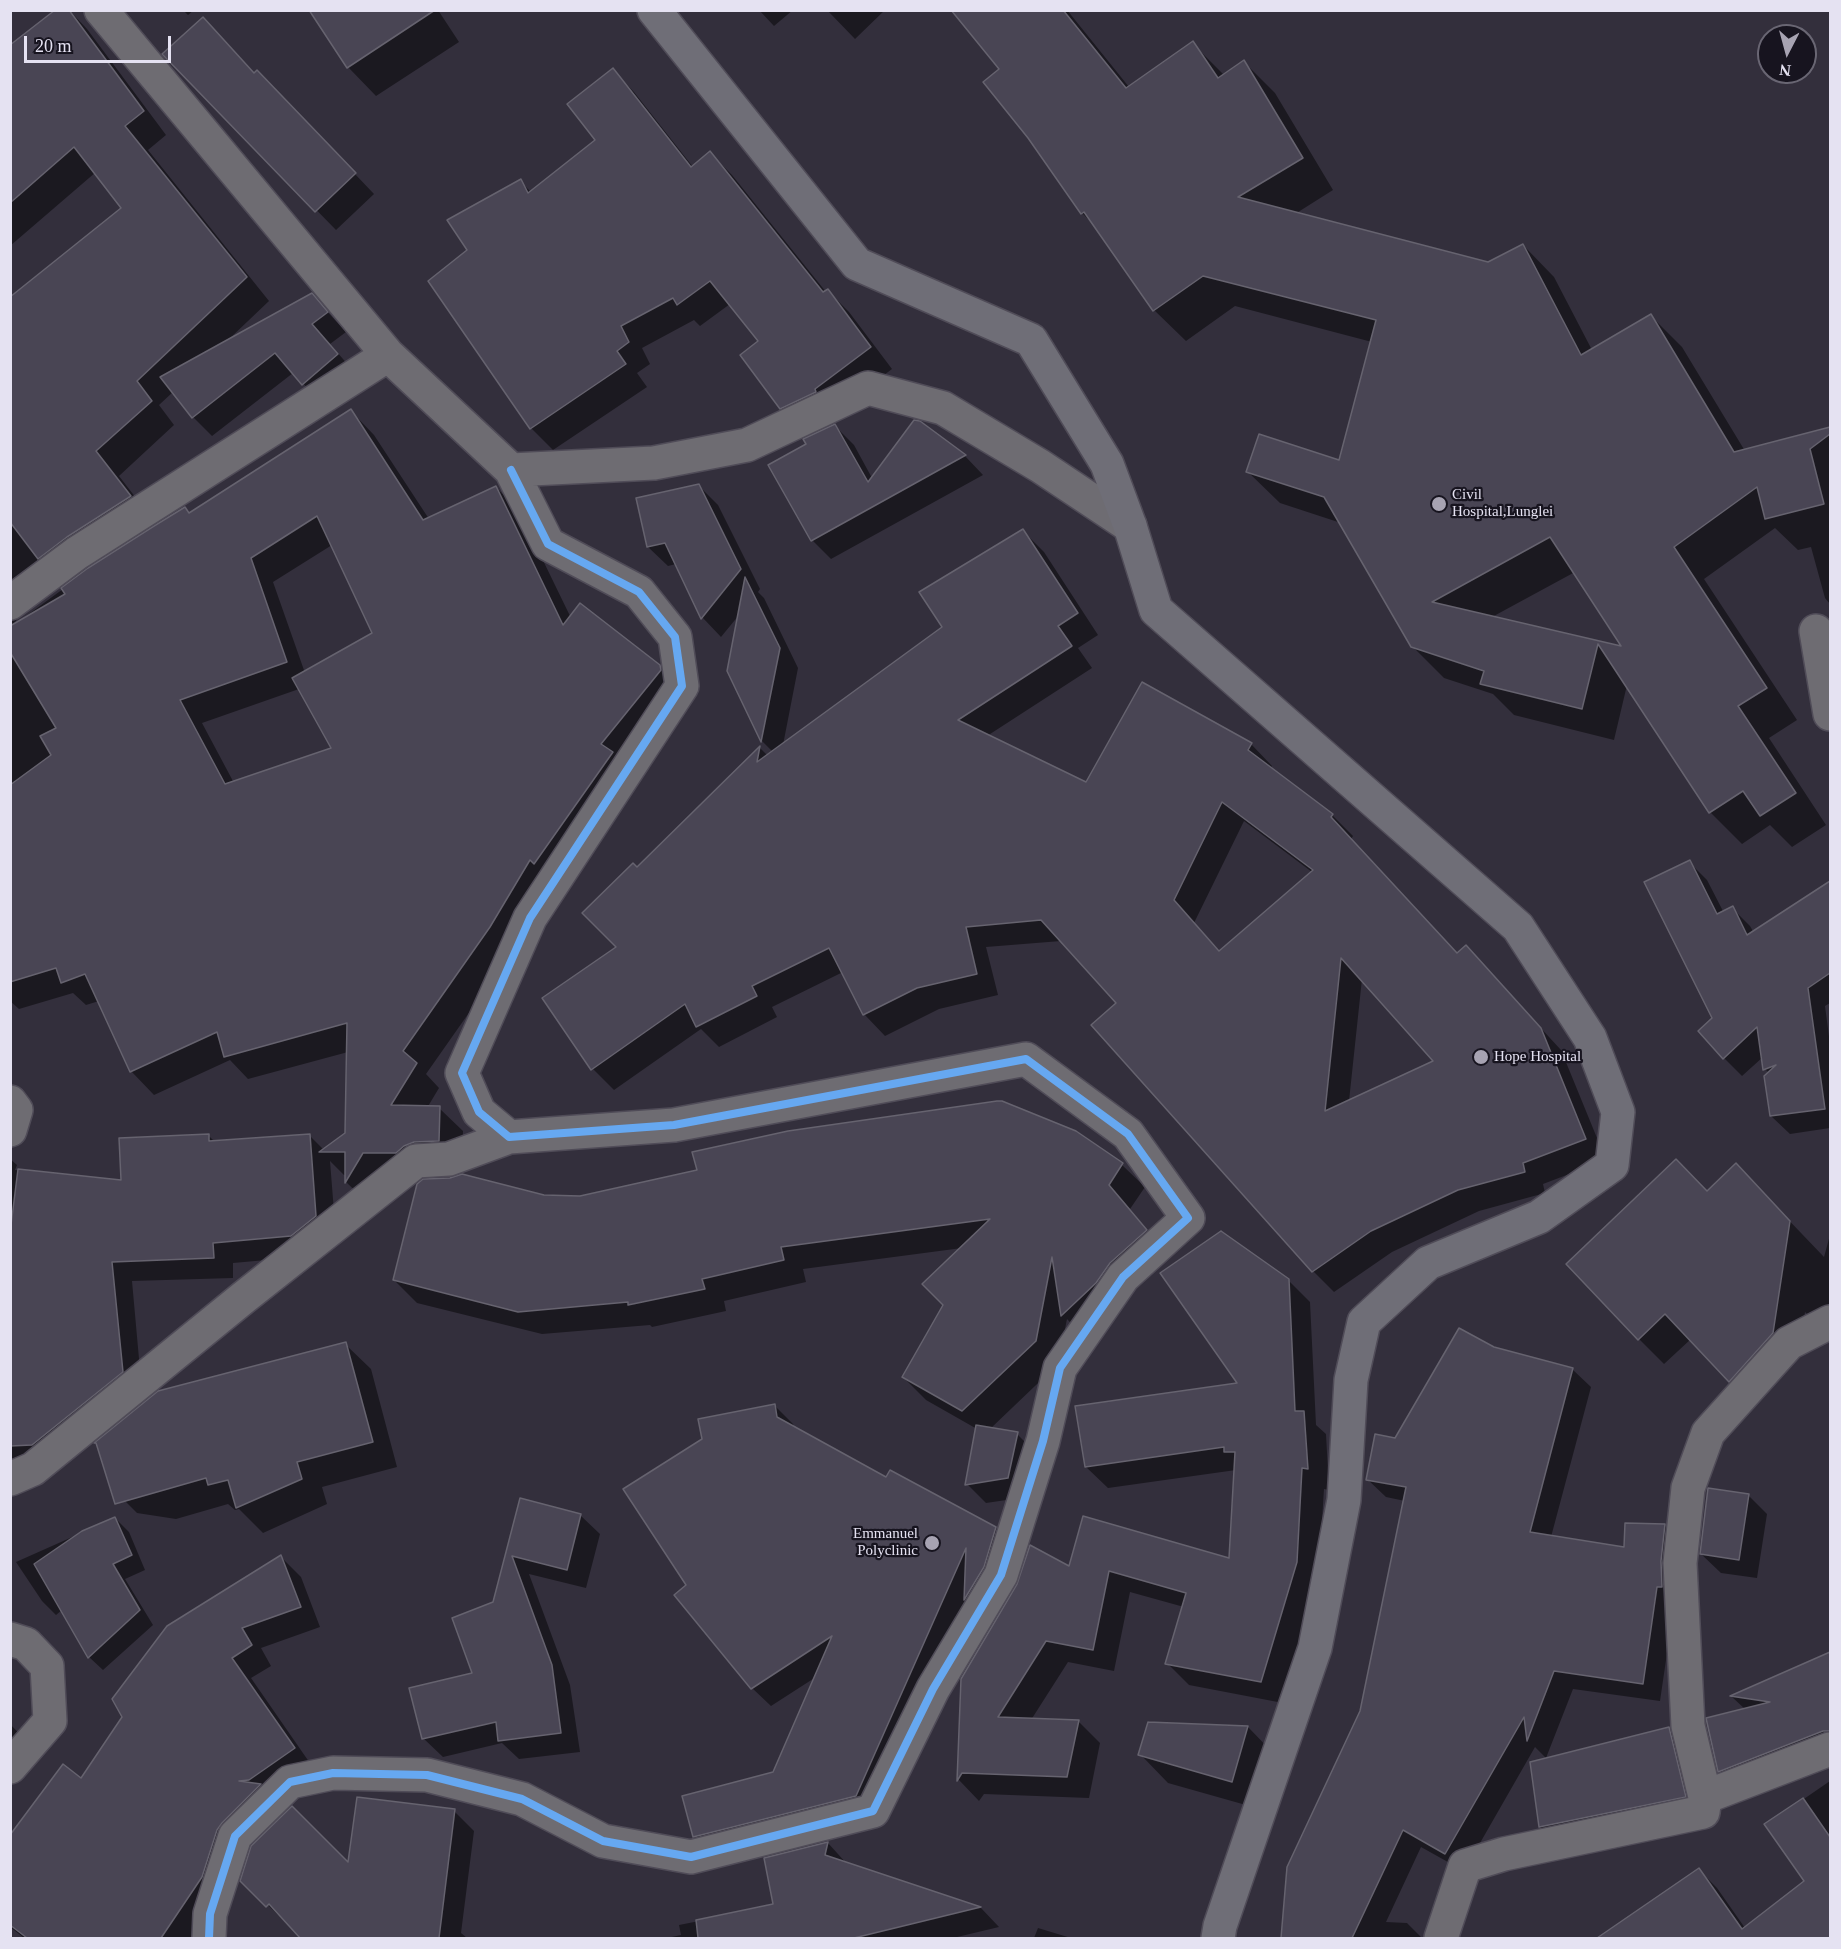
<!DOCTYPE html>
<html>
<head>
<meta charset="utf-8">
<style>
	body { margin:0 }
	#map { position:relative; width:1841px; height:1949px; overflow:hidden; background:#332f3c; font-family:Georgia,serif }
	canvas { display:block }
	.frame { position:absolute; inset:0; border:12px solid #e5e2f2; pointer-events:none }
	.north { position:absolute; left:1757px; top:24px; width:60px; height:60px; box-sizing:border-box; background:#17141f; border:2px solid #696673; border-radius:50%; rotate:186deg; font-size:16px; font-weight:700; line-height:24px; text-align:center; color:#e5e2f2 }
	.north::after { content:''; display:block; margin:auto; width:21px; height:27px; background:#a7a3b2; clip-path:polygon(50% 0,100% 100%,50% 72%,0 100%) }
	.scale { position:absolute; left:24px; top:36px; width:147px; height:27px; box-sizing:border-box; border:3px solid #e5e2f2; border-top:0; padding-left:8px; font-size:18px; line-height:21px; white-space:nowrap; color:#e5e2f2; -webkit-text-stroke:4px #17141f; paint-order:stroke }
</style>
</head>
<body>
<div id="map">
<canvas width="1841" height="1949"></canvas>
<div class="frame"></div>
<div class="north">N</div>
<div class="scale">20 m</div>
</div>
<script>
const c = document.querySelector('canvas').getContext('2d');
c.lineJoin = 'round';
function fill(path, color) { c.fillStyle = color; c.fill(path, 'evenodd'); }
const poly = rows => new Path2D(rows.map(r => 'M' + r).join(''));
function stroke(path, color, width, dash) { c.strokeStyle = color; c.lineWidth = width; c.lineCap = dash ? 'butt' : 'round'; c.setLineDash(dash || []); c.stroke(path); }
function label(font, color, halo, rows, align = 'center') {
  c.font = font + ' Georgia,serif'; c.lineWidth = 4.5; c.setLineDash([]); c.textBaseline = 'middle'; c.strokeStyle = halo; c.fillStyle = color; for (const [text, x, y, turn = 0] of rows) {
    c.save(); c.translate(x, y); c.rotate((+turn || 0) * Math.PI / 180); c.textAlign = isNaN(turn) ? turn : align; if (halo) c.strokeText(text, 0, 0); c.fillText(text, 0, 0); c.restore();
  }
}
const shadow = poly([
	[69,10,87,29,166,135,148,150,269,301,227,341,312,295,346,332,330,344,356,374,322,403,293,373,212,436,193,417,173,392,159,405,174,425,119,476,153,520,22,611,15,622,22,619,89,570,185,509,191,514,351,411,374,435,429,519,496,487,519,511,571,618,659,666,683,690,513,950,426,1074,439,1088,427,1108,439,1108,463,1131,462,1164,438,1165,369,1204,346,1182,347,1175,344,1175,330,1161,336,1237,311,1256,233,1263,233,1278,132,1281,142,1392,10,1467,10,1159,17,1165,15,1170,122,1181,208,1135,215,1142,309,1135,324,1150,347,1134,348,1052,248,1079,230,1060,154,1095,131,1071,99,1001,86,1005,73,993,19,1009,10,1001,10,654,12,653,10,649,10,299,124,208,96,172,10,246,10,84],
	[332,545,374,633,305,673,273,582],
	[299,689,333,748,234,783,202,723],
	[183,10,194,10,188,15],
	[310,10,438,10,459,42,376,96,348,67],
	[759,10,793,10,774,26],
	[827,10,885,10,855,39],
	[953,10,1067,10,1129,87,1192,43,1224,75,1244,62,1275,93,1333,190,1295,214,1488,264,1523,245,1554,277,1592,350,1651,316,1682,347,1745,451,1830,429,1830,604,1825,598,1811,547,1798,550,1775,528,1704,579,1797,720,1769,738,1826,825,1792,847,1770,825,1742,844,1710,812,1627,685,1614,740,1514,715,1493,694,1444,678,1412,646,1341,523,1280,503,1248,472,1341,462,1372,342,1235,306,1186,341,1154,310,1098,229,1082,213,1029,137,1001,70],
	[1575,572,1625,648,1492,617],
	[164,54,255,74,276,91,374,194,336,230],
	[613,70,634,92,693,167,710,153,732,175,826,292,828,291,849,312,892,369,836,411,803,430,781,408,760,342,730,304,700,326,694,320,642,348,650,364,637,373,647,387,553,450,531,428,469,251,520,181,531,192,598,141],
	[920,423,965,456,983,475,831,559,812,540,808,444,835,426,854,445,872,478],
	[698,485,718,505,760,589,758,592,764,598,798,668,783,745,944,628,1022,530,1044,552,1098,635,1078,648,1092,668,987,736,1087,784,1251,744,1272,766,1270,769,1332,815,1353,836,1351,839,1458,954,1466,947,1561,1050,1606,1160,1543,1184,1545,1193,1479,1211,1392,1252,1334,1292,1313,1271,1118,1003,1061,941,986,947,998,995,939,1009,885,1036,864,1014,843,972,772,1007,777,1017,719,1047,701,1029,614,1090,593,1069,637,869,760,748,768,756,773,752,762,741,728,671,739,615,721,637,703,618,676,564,668,566,648,547],
	[1244,821,1312,872,1221,952,1194,923],
	[1362,979,1436,1062,1349,1101],
	[1689,862,1707,880,1724,913,1732,908,1750,926,1754,933,1830,882,1830,1003,1825,1006,1830,1044,1830,1128,1790,1134,1771,1116,1769,1073,1765,1069,1763,1057,1742,1076,1724,1058,1714,1019],
	[1076,1132,1122,1165,1145,1187,1130,1209,1168,1254,1085,1338,1067,1319,1058,1364,990,1429,1017,1434,1036,1453,1027,1497,986,1503,967,1484,977,1429,926,1400,903,1377,945,1305,962,1248,803,1269,806,1282,724,1301,726,1311,652,1327,650,1325,542,1334,417,1303,394,1280,544,1196,581,1197],
	[1736,1165,1824,1257,1830,1235,1830,1324,1821,1328,1805,1312,1798,1359,1755,1406,1691,1339,1664,1364,1639,1339,1708,1193],
	[1288,1280,1310,1302,1316,1425,1326,1434,1329,1490,1324,1489,1318,1584,1283,1703,1189,1685,1167,1663,1184,1607,1130,1592,1114,1671,1068,1662,1031,1720,1078,1721,1100,1743,1089,1798,984,1794,979,1801,959,1780,963,1679,1070,1568,1230,1560,1236,1470,1108,1488,1086,1467,1240,1384],
	[345,1344,371,1369,397,1467,322,1487,327,1504,263,1533,239,1509,235,1510,228,1504,176,1519,137,1513,111,1487],
	[1493,1349,1572,1369,1591,1387,1551,1537,1626,1549,1665,1526,1683,1544,1660,1701,1573,1689,1546,1758,1535,1747,1464,1871,1421,1847,1386,1922,1407,1923,1422,1938,1283,1938,1288,1870,1361,1712,1405,1501,1386,1497,1367,1479,1396,1439],
	[774,1405,793,1424,794,1428,887,1479,996,1528,1014,1547,875,1814,713,1855,694,1836,774,1773,816,1677,771,1706,752,1688,688,1586],
	[1748,1495,1767,1514,1757,1578,1721,1573,1701,1554],
	[521,1500,580,1515,600,1534,586,1588,529,1574,570,1685,580,1752,519,1759,502,1743,443,1757,423,1738,474,1674],
	[115,1518,129,1532,145,1570,125,1579,153,1625,103,1670,89,1657,62,1610,56,1615,42,1601,16,1562],
	[281,1557,301,1577,320,1627,261,1648,271,1666,251,1678,314,1769,241,1843,194,1938,59,1938,54,1928,46,1938,24,1938,10,1927,10,1837,82,1780],
	[1830,1654,1830,1753,1737,1789,1720,1771,1746,1710,1732,1697],
	[10,1724,32,1747,10,1767],
	[1149,1724,1248,1727,1276,1756,1260,1809,1168,1783,1140,1754],
	[1669,1729,1687,1747,1703,1814,1558,1845,1540,1827,1532,1763],
	[1830,1781,1830,1938,1600,1938,1699,1870,1717,1888,1745,1928,1806,1881,1766,1825],
	[454,1811,474,1831,461,1933,467,1938,302,1938,242,1880,350,1866],
	[828,1843,847,1864,981,1908,999,1927,953,1938,667,1938,681,1935,679,1925,775,1906,766,1859],
	[1038,1928,1071,1938,1034,1938]
]);
const building = poly([
	[55,10,69,10,144,111,125,126,247,277,137,381,152,401,96,451,131,496,67,537,38,559,10,522,10,297,121,208,74,147,10,203,10,45,55,10],
	[309,10,435,10,347,68,309,10],
	[951,10,1063,10,1126,88,1193,41,1218,78,1244,60,1303,158,1238,197,1488,262,1523,244,1581,355,1651,314,1734,452,1830,427,1830,434,1810,449,1824,504,1765,519,1757,487,1674,547,1767,688,1738,706,1796,793,1760,816,1743,791,1709,813,1598,644,1582,709,1480,684,1484,671,1411,647,1324,497,1246,472,1259,434,1339,460,1376,320,1203,276,1153,311,1084,212,1081,214,1028,138,983,82,999,69,951,10],
	[1550,537,1621,646,1432,602,1550,537],
	[203,17,254,73,257,70,356,173,315,212,162,54,203,17],
	[613,68,691,167,710,151,823,292,828,289,871,347,815,389,816,392,780,409,740,355,758,341,710,281,677,305,673,298,621,326,629,342,617,351,626,364,530,429,428,281,467,250,447,220,521,179,528,193,595,140,567,104,613,68],
	[312,293,328,312,312,324,338,354,302,385,275,353,192,418,160,377,312,293],
	[351,409,423,520,496,486,563,625,580,603,660,665,661,670,601,744,613,752,534,864,530,860,490,927,403,1051,417,1063,391,1105,440,1106,439,1141,414,1142,404,1146,396,1153,363,1153,345,1183,345,1152,319,1152,345,1133,347,1023,224,1057,217,1032,130,1072,85,974,61,983,56,968,10,982,10,785,51,755,40,736,56,728,10,652,10,626,65,594,61,588,88,568,154,526,185,507,189,513,351,409],
	[317,516,372,633,292,678,331,748,225,784,180,700,287,662,251,558,317,516],
	[914,420,920,421,966,455,811,541,768,465,806,444,803,439,835,424,868,482,914,420],
	[699,484,741,569,701,619,665,543,647,547,636,498,699,484],
	[1023,529,1078,613,1058,626,1072,646,958,720,1086,782,1142,682,1252,743,1248,750,1333,814,1331,817,1457,953,1466,945,1541,1028,1586,1139,1523,1163,1525,1172,1458,1190,1371,1231,1312,1272,1091,1025,1116,1003,1041,920,966,927,977,974,917,988,863,1015,829,948,752,986,757,996,696,1027,685,1004,591,1070,542,998,616,947,582,913,633,863,637,867,760,746,757,762,942,627,919,592,1023,529],
	[1222,802,1313,870,1219,951,1174,900,1222,802],
	[1341,958,1433,1061,1325,1111,1341,958],
	[745,577,780,648,761,742,727,671,745,577],
	[1690,860,1717,914,1733,906,1747,935,1830,881,1830,973,1808,988,1825,1109,1770,1116,1764,1076,1776,1065,1763,1070,1757,1027,1723,1059,1698,1031,1712,1018,1644,882,1690,860],
	[997,1101,1002,1101,1076,1131,1123,1163,1109,1185,1147,1230,1110,1263,1096,1283,1061,1316,1052,1257,1036,1341,962,1411,902,1377,943,1305,922,1284,990,1219,781,1247,784,1260,702,1279,705,1289,628,1305,628,1302,518,1312,393,1280,417,1184,423,1179,450,1178,462,1174,544,1195,580,1196,697,1170,692,1152,788,1131,997,1101],
	[209,1134,209,1141,310,1134,316,1216,291,1236,213,1243,214,1258,112,1262,123,1372,32,1445,10,1446,10,1233,18,1169,121,1180,119,1138,209,1134],
	[1676,1159,1707,1191,1736,1163,1790,1221,1773,1333,1729,1382,1665,1314,1638,1340,1566,1264,1676,1159],
	[1221,1231,1289,1279,1295,1411,1304,1411,1308,1469,1302,1468,1297,1562,1261,1682,1165,1664,1186,1593,1109,1571,1093,1650,1046,1641,998,1717,1079,1720,1067,1777,962,1773,957,1781,961,1679,1017,1584,1030,1545,1069,1566,1083,1516,1229,1558,1235,1452,1224,1452,1224,1447,1085,1467,1075,1406,1237,1383,1160,1273,1221,1231],
	[1459,1328,1494,1347,1573,1368,1530,1532,1624,1547,1625,1523,1665,1524,1661,1561,1662,1587,1657,1587,1643,1684,1554,1671,1527,1741,1524,1717,1445,1854,1403,1830,1352,1938,1281,1938,1287,1867,1360,1711,1406,1487,1366,1480,1375,1434,1395,1438,1459,1328],
	[346,1342,373,1442,297,1462,302,1479,236,1508,228,1480,208,1485,206,1478,115,1504,96,1443,94,1443,158,1391,346,1342],
	[775,1404,777,1417,886,1477,890,1470,996,1527,984,1567,964,1600,966,1548,856,1796,693,1837,682,1796,773,1772,832,1636,751,1689,674,1595,686,1585,623,1489,702,1439,698,1419,775,1404],
	[976,1425,1018,1432,1008,1478,965,1485,976,1425],
	[1708,1488,1749,1494,1739,1560,1700,1554,1708,1488],
	[520,1498,581,1514,567,1570,512,1556,552,1665,561,1733,498,1741,496,1722,422,1739,409,1688,472,1673,452,1618,493,1602,520,1498],
	[115,1517,132,1555,113,1564,140,1610,88,1658,34,1564,82,1531,115,1517],
	[281,1555,301,1607,242,1628,252,1645,232,1658,295,1748,249,1780,239,1781,261,1784,222,1823,217,1830,202,1877,161,1938,27,1938,10,1925,10,1835,63,1764,81,1778,122,1717,112,1699,167,1626,281,1555],
	[1830,1652,1830,1731,1823,1731,1718,1772,1706,1718,1770,1702,1730,1696,1830,1652],
	[1148,1722,1248,1726,1232,1782,1138,1755,1148,1722],
	[1669,1727,1686,1797,1539,1827,1530,1762,1669,1727],
	[357,1797,455,1809,439,1938,300,1938,269,1904,266,1907,240,1881,251,1846,292,1806,348,1862,357,1797],
	[1803,1798,1830,1837,1830,1938,1597,1938,1699,1868,1742,1929,1804,1881,1764,1824,1803,1798],
	[828,1842,825,1855,981,1907,854,1938,698,1938,696,1920,773,1904,764,1858,828,1842]
]);
const street = poly([
	[101,10,388,355,511,470,654,463,747,445,868,388,943,408,1040,466,1130,526],
	[10,603,77,553,388,355],
	[1816,631,1830,714],
	[10,1102,16,1110,10,1130],
	[10,1479,33,1469,243,1298,416,1161,449,1159,509,1137],
	[10,1639,26,1644,47,1666,50,1721,10,1767],
	[1705,1797,1830,1749],
	[209,1938,210,1914,235,1836,290,1782,333,1773,427,1775,522,1799,603,1841,691,1857,873,1811,933,1689,1001,1575,1043,1441,1060,1368,1123,1277,1188,1218,1128,1134,1026,1059,674,1125,509,1137,479,1112,462,1073,530,918,682,686,675,637,639,592,548,544,511,470],
	[1441,1938,1465,1866,1504,1854,1703,1812,1705,1797,1688,1726,1680,1563,1688,1488,1708,1433,1789,1343,1830,1322]
]);
const primary = poly([
	[654,10,857,264,1031,340,1107,464,1130,526,1156,610,1518,927,1590,1038,1618,1112,1612,1165,1539,1217,1428,1263,1364,1322,1351,1380,1344,1500,1315,1648,1220,1926,1218,1938]
]);
const cycleway = poly([
	[209,1938,210,1914,235,1836,290,1782,333,1773,427,1775,522,1799,603,1841,691,1857,873,1811,933,1689,1001,1575,1043,1441,1060,1368,1123,1277,1188,1218,1128,1134,1026,1059,674,1125,509,1137,479,1112,462,1073,530,918,682,686,675,637,639,592,548,544,511,470]
]);
const markers = [
	[1439,504,8,"#a7a3b2"],
	[1481,1057,8,"#a7a3b2"],
	[932,1543,8,"#a7a3b2"]
];
const poiNames = [
	["Civil",1452,495],
	["Hospital,Lunglei",1452,512],
	["Hope Hospital",1494,1057],
	["Emmanuel",918,1534,"right"],
	["Polyclinic",918,1551,"right"]
];
fill(shadow, '#0007');
fill(building, '#494554');
stroke(building, '#66636f', 1.5);
stroke(street, '#504c58', 36);
stroke(primary, '#504c58', 36);
stroke(street, '#6e6c72', 33);
stroke(primary, '#6f6e77', 33);
stroke(cycleway, '#66a8f1', 8);
for (const [x, y, r, color] of markers) { const dot = new Path2D(); dot.arc(x, y, r, 0, 2 * Math.PI); c.fillStyle = color; c.fill(dot); stroke(dot, '#17141f', 2); }
label('15px', '#e5e2f2', '#17141f', poiNames, 'left');
</script>
</body>
</html>
